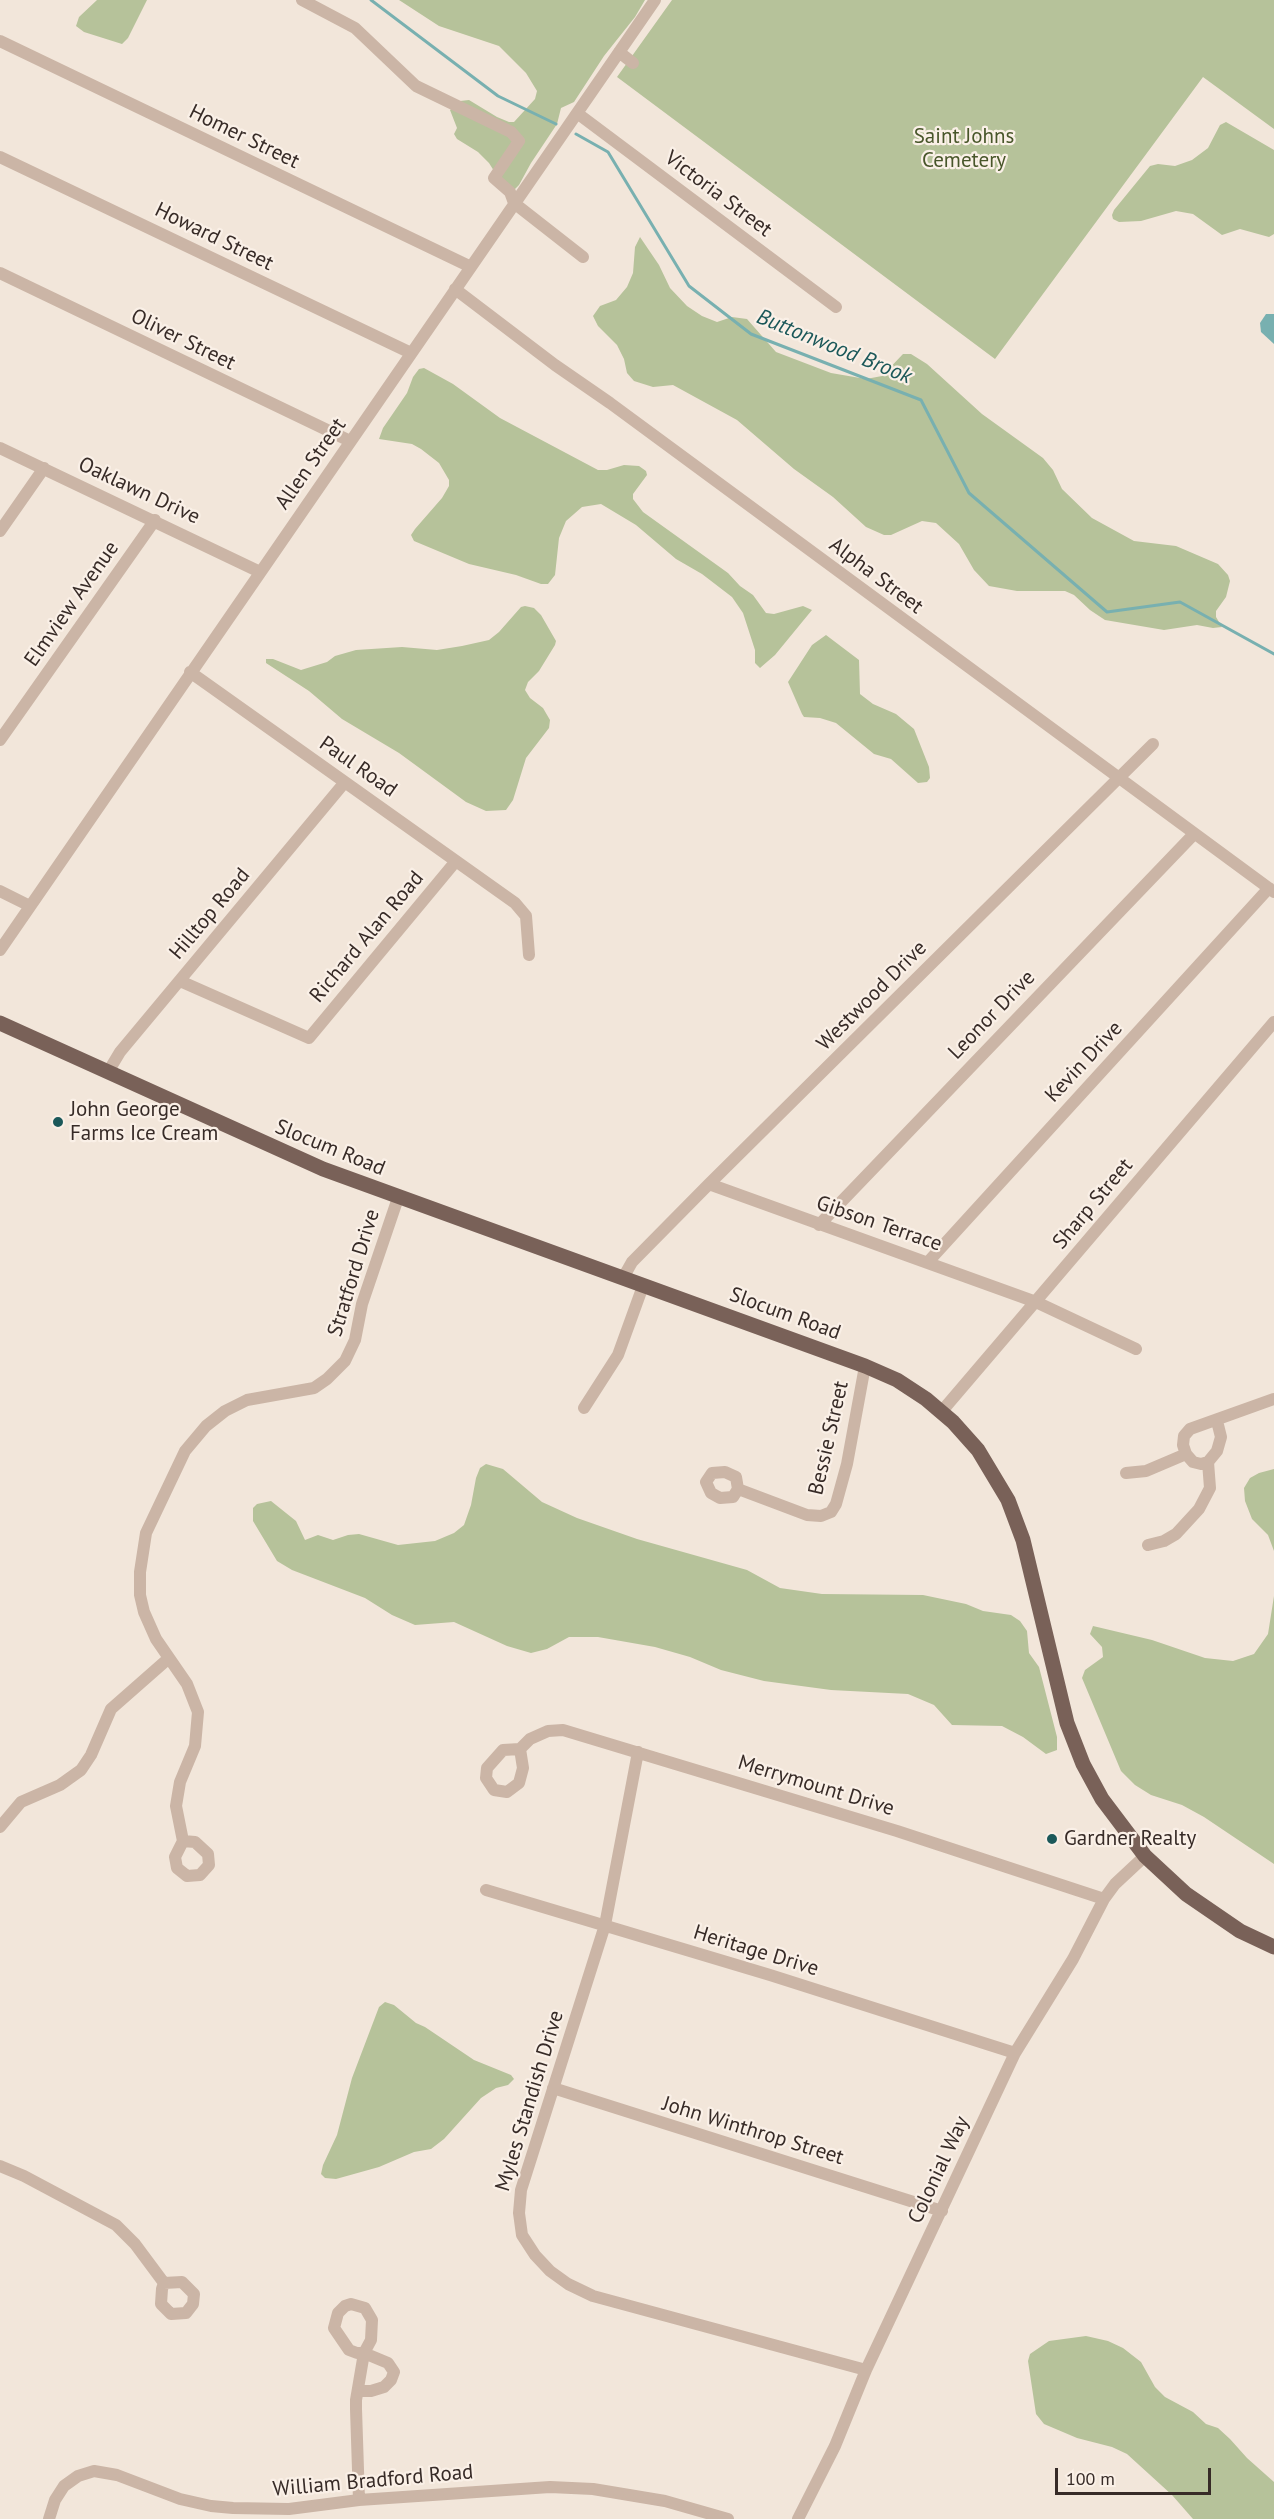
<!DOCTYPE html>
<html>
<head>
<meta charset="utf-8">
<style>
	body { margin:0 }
	#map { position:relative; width:1274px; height:2519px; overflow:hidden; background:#f2e6da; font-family:"PT Sans",sans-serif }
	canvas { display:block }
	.scale { position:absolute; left:1055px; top:2468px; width:156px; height:27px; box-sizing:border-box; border:3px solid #372b27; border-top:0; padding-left:8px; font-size:18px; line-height:21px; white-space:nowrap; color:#372b27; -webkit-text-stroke:4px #faf0e7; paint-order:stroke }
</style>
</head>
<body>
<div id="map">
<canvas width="1274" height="2519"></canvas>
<div class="scale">100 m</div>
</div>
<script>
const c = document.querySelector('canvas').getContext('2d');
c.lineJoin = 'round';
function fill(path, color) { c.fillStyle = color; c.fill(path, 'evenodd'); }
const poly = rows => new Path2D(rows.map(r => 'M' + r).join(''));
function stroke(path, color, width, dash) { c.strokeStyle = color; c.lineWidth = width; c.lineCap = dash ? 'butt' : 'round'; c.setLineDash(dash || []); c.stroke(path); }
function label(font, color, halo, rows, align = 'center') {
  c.font = font + ' "PT Sans",sans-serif'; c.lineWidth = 4.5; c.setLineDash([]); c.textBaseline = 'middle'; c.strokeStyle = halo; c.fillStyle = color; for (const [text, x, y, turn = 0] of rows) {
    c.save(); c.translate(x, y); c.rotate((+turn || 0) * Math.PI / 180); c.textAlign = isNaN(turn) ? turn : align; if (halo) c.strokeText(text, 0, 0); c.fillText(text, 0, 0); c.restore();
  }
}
const green = poly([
	[97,0,147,0,128,38,122,44,84,32,76,26,79,17],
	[399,0,645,0,635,17,604,56,574,102,561,108,557,124,531,163,519,185,509,195,489,163,478,152,457,139,454,134,457,128,450,110,460,101,469,100,497,117,509,122,514,122,535,99,537,91,526,73,499,46,439,26],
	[672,0,1274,0,1274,129,1203,77,995,359,617,77],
	[1226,122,1274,150,1274,234,1269,237,1240,229,1222,235,1193,214,1176,211,1141,221,1119,222,1113,219,1112,215,1114,210,1150,166,1158,164,1175,166,1192,160,1208,148,1220,125],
	[640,237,659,265,670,288,687,306,702,316,717,322,732,317,747,319,776,352,831,373,866,379,882,376,903,354,911,354,927,364,982,414,1043,458,1053,470,1062,489,1092,518,1134,541,1176,546,1218,564,1228,575,1230,581,1226,597,1216,611,1216,617,1222,627,1213,628,1197,625,1164,630,1105,620,1090,610,1074,595,1065,591,1017,591,989,586,974,570,959,544,936,523,922,521,891,535,884,535,866,527,833,497,794,469,737,420,673,385,653,387,634,381,627,373,624,359,617,345,598,326,593,316,600,306,616,300,627,287,633,273,635,247],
	[424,368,453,384,500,418,598,470,607,470,624,465,639,466,646,471,647,475,633,494,633,499,643,512,728,573,740,586,753,595,766,613,774,614,803,606,812,610,775,655,760,668,755,663,755,650,743,613,732,597,702,574,676,559,636,525,601,504,582,507,566,521,559,538,555,575,548,584,541,584,516,575,469,564,414,541,411,535,415,529,442,498,449,486,449,480,439,463,421,449,412,444,379,439,383,428,407,393,413,377,419,369],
	[525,606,534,608,541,615,556,641,555,645,539,671,528,682,525,690,530,698,543,708,550,720,549,728,526,758,513,800,506,810,486,811,466,802,399,753,342,719,309,691,266,663,266,659,273,659,301,670,327,662,335,656,356,650,402,647,437,650,462,646,489,640,499,632,521,607],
	[826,635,859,660,860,694,873,704,896,714,914,729,929,767,930,778,927,782,918,783,891,759,874,754,836,723,820,718,804,717,802,714,788,682,812,645],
	[486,1464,503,1469,542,1502,577,1518,637,1539,747,1570,780,1588,822,1594,923,1595,966,1604,983,1611,1011,1615,1020,1621,1027,1631,1029,1653,1039,1667,1057,1737,1057,1750,1046,1754,1023,1737,1002,1726,952,1725,934,1705,908,1694,831,1690,764,1681,721,1670,690,1657,655,1647,598,1637,569,1637,547,1649,531,1653,507,1646,454,1622,415,1625,392,1615,365,1598,292,1570,277,1561,253,1521,253,1508,257,1504,271,1501,296,1521,305,1540,318,1535,333,1540,348,1535,359,1534,398,1545,435,1541,454,1533,464,1525,471,1505,476,1478,480,1468],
	[1274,1469,1274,1551,1268,1535,1252,1519,1245,1501,1244,1488,1250,1478,1259,1473],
	[1274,1596,1274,1864,1204,1817,1182,1805,1151,1795,1135,1785,1121,1771,1082,1678,1085,1670,1103,1657,1102,1647,1090,1634,1093,1626,1152,1640,1205,1658,1233,1661,1254,1654,1268,1634],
	[385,2002,394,2005,416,2023,425,2027,474,2060,511,2075,514,2079,508,2085,496,2088,481,2098,444,2139,431,2149,414,2152,379,2167,336,2179,325,2178,321,2174,323,2165,337,2135,352,2078,379,2007],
	[1086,2336,1108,2341,1123,2348,1141,2362,1155,2387,1165,2397,1193,2412,1206,2424,1218,2428,1230,2439,1247,2458,1274,2482,1274,2519,1193,2519,1172,2495,1127,2454,1112,2447,1077,2438,1044,2424,1036,2414,1028,2361,1030,2354,1049,2341]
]);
const water = poly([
	[1266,314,1274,314,1274,344,1261,332,1260,323]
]);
const stream = poly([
	[371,0,498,96,556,124],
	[576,134,608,152,689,286,751,334,921,400,969,493,1107,612,1180,602,1274,654]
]);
const minor = poly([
	[302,0,355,28,416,86,511,132,519,141,494,178,510,192,514,203,583,257],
	[0,41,471,267],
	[619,52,633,63],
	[577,113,836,307],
	[0,157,411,353],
	[0,273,350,441],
	[455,289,555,365,610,403,1274,892],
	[0,448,260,572],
	[0,531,44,468],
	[190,672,515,903,526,916,529,955],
	[0,740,155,520],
	[0,891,30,906],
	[0,950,655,0],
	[180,981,309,1038,456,861],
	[108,1072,120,1052,345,782],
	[709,1184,1036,1302,1136,1349],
	[819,1225,1194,834],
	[928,1262,1269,888],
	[623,1278,632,1262,709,1184,1153,744],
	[584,1408,618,1355,643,1286],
	[942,1411,1274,1022],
	[1217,1421,1221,1437,1217,1451,1208,1462,1201,1464,1193,1462,1186,1454,1183,1445,1184,1436,1190,1429,1274,1399],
	[1126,1473,1146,1471,1186,1454],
	[738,1489,733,1497,720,1498,711,1493,706,1482,712,1473,725,1472,736,1477,738,1489,807,1515,821,1516,831,1512,836,1504,847,1464,865,1366],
	[1148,1545,1164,1541,1176,1534,1199,1509,1210,1488,1208,1462],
	[520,1749,503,1750,487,1768,486,1778,494,1790,507,1792,519,1783,523,1768,520,1749,530,1739,548,1731,563,1730,897,1831,1104,1899],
	[638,1752,605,1925,521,2190,519,2213,522,2235,535,2255,550,2271,568,2284,593,2296,866,2370],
	[0,1827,21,1802,60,1785,81,1770,91,1755,111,1709,169,1658],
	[183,1841,175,1857,177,1868,187,1876,200,1875,209,1865,208,1854,195,1842,183,1841,176,1806,180,1782,195,1746,198,1712,187,1684,156,1639,144,1612,140,1595,140,1572,146,1533,185,1451,206,1426,225,1411,247,1400,314,1388,327,1379,345,1361,355,1340,362,1304,398,1198],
	[486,1890,770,1975,1015,2053],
	[553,2088,942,2211],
	[0,2166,24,2176,116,2225,135,2244,164,2283],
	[182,2282,194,2294,193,2304,186,2313,171,2314,161,2304,162,2289,164,2283,182,2282],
	[358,2391,371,2391,384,2387,391,2380,394,2372,388,2363,364,2353,371,2340,372,2320,365,2308,351,2304,345,2306,338,2313,334,2328,349,2350,357,2353,364,2353,356,2400,356,2409,359,2500],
	[49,2519,55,2500,64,2486,78,2476,94,2471,117,2475,180,2499,211,2506,233,2508,289,2509,359,2500,550,2487,593,2489,665,2501,728,2519],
	[798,2519,835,2446,866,2370,1015,2053,1073,1959,1104,1899,1115,1884,1145,1856]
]);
const major = poly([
	[0,1023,323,1169,865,1366,897,1380,926,1399,953,1422,978,1450,1008,1500,1023,1540,1067,1723,1083,1764,1102,1799,1145,1856,1186,1894,1240,1931,1274,1947]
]);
const markers = [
	[58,1122,6,"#1b5859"],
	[1052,1839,6,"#1b5859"]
];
const streetNames = [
	["Homer Street",244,137,26],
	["Victoria Street",718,194,37],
	["Howard Street",214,237,26],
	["Oliver Street",183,340,26],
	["Allen Street",311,464,-55],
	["Oaklawn Drive",139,491,25],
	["Alpha Street",876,576,37],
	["Elmview Avenue",72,604,-55],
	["Paul Road",358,767,35],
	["Hilltop Road",210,914,-50],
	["Richard Alan Road",367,937,-50],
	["Westwood Drive",872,996,-45],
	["Leonor Drive",992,1015,-46],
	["Kevin Drive",1084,1062,-47],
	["Slocum Road",330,1148,22],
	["Sharp Street",1093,1204,-50],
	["Gibson Terrace",879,1224,19],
	["Stratford Drive",354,1273,-73],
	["Slocum Road",785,1314,20],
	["Bessie Street",829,1438,-77],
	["Merrymount Drive",816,1786,17],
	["Heritage Drive",756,1951,17],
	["Myles Standish Drive",530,2101,-73],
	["John Winthrop Street",753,2131,17],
	["Colonial Way",939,2170,-65],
	["William Bradford Road",373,2481,-5]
];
const parkNames = [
	["Saint Johns",964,137],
	["Cemetery",964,161]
];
const poiNames = [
	["John George",70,1110],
	["Farms Ice Cream",70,1134],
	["Gardner Realty",1064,1839]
];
const waterNames = [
	["Buttonwood Brook",834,347,22]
];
fill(green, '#b6c29a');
fill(water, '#78b0b0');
stroke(stream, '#78b0b0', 3);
stroke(minor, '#cbb5a6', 12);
stroke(major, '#796158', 15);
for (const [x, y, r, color] of markers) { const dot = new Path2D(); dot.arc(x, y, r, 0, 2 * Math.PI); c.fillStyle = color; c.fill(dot); stroke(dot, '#faf0e7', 2); }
label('21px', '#372b27', '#faf0e7', streetNames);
label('21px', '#48562a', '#faf0e7', parkNames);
label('21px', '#372b27', '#faf0e7', poiNames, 'left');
label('italic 22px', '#1b5859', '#faf0e7', waterNames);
</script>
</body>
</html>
